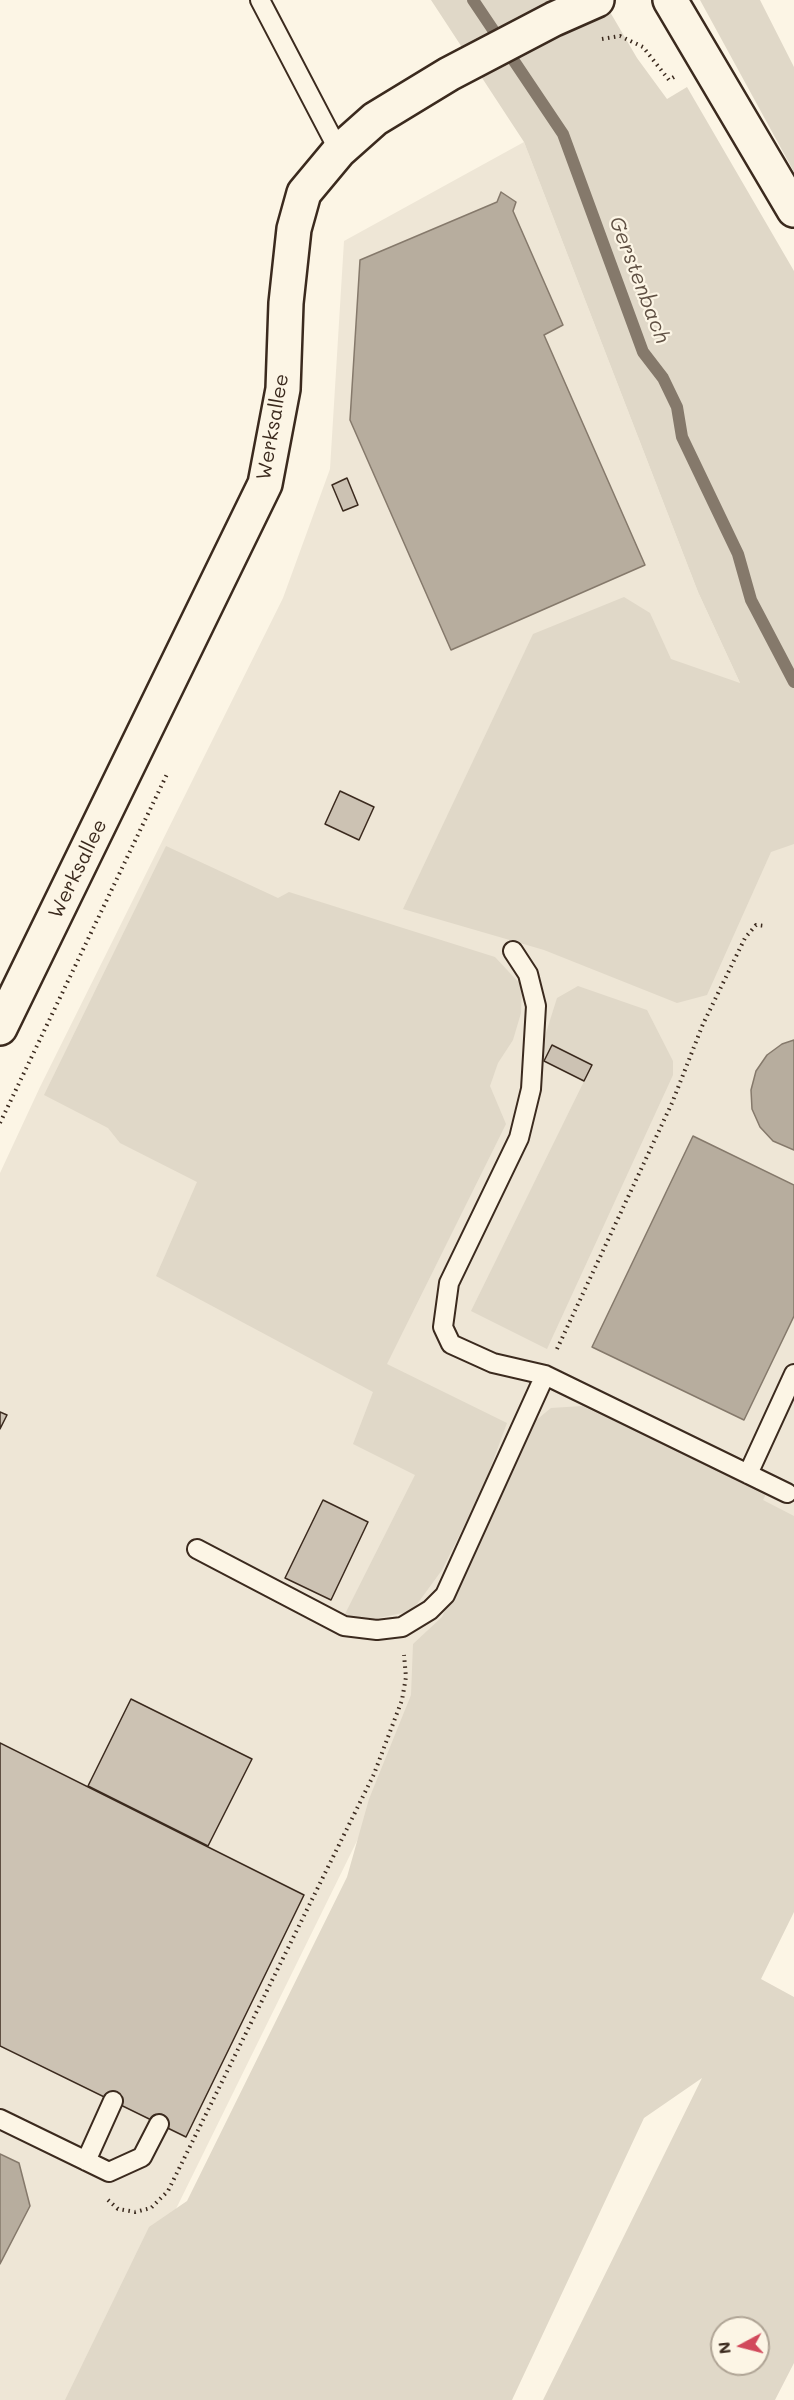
<!DOCTYPE html>
<html>
<head>
<meta charset="utf-8">
<style>
	body { margin:0 }
	#map { position:relative; width:794px; height:2400px; overflow:hidden; background:#fcf5e5; font-family:Mali,sans-serif }
	canvas { display:block }
	.north { position:absolute; left:710px; top:2316px; width:60px; height:60px; box-sizing:border-box; background:#fcf5e5; border:2px solid #afa495; border-radius:50%; rotate:263deg; font-size:16px; font-weight:700; line-height:24px; text-align:center; color:#3b2a1e }
	.north::after { content:''; display:block; margin:auto; width:21px; height:27px; background:#d1495b; clip-path:polygon(50% 0,100% 100%,50% 72%,0 100%) }
</style>
</head>
<body>
<div id="map">
<canvas width="794" height="2400"></canvas>
<div class="north">N</div>
</div>
<script>
const c = document.querySelector('canvas').getContext('2d');
c.lineJoin = 'round';
function fill(path, color) { c.fillStyle = color; c.fill(path, 'evenodd'); }
const poly = rows => new Path2D(rows.map(r => 'M' + r).join(''));
function stroke(path, color, width, dash) { c.strokeStyle = color; c.lineWidth = width; c.lineCap = dash ? 'butt' : 'round'; c.setLineDash(dash || []); c.stroke(path); }
function label(font, color, halo, rows, align = 'center') {
  c.font = font + ' Mali,sans-serif'; c.lineWidth = 4.5; c.setLineDash([]); c.textBaseline = 'middle'; c.strokeStyle = halo; c.fillStyle = color; for (const [text, x, y, turn = 0] of rows) {
    c.save(); c.translate(x, y); c.rotate((+turn || 0) * Math.PI / 180); c.textAlign = isNaN(turn) ? turn : align; if (halo) c.strokeText(text, 0, 0); c.fillText(text, 0, 0); c.restore();
  }
}
const built = poly([
	[524,142,698,592,794,800,794,1603,533,1483,82,2400,0,2400,0,1173,40,1087,283,598,330,469,344,241]
]);
const green = poly([
	[431,0,603,0,637,58,667,99,687,87,794,271,794,844,771,852,707,995,677,1003,544,950,403,909,533,634,624,597,650,613,671,659,740,683,698,592,524,142],
	[700,0,760,0,794,67,794,172],
	[166,846,278,898,289,892,495,957,522,986,521,1013,513,1040,498,1063,490,1086,506,1124,387,1364,507,1423,483,1488,442,1570,412,1611,374,1619,344,1616,415,1475,353,1444,373,1392,156,1276,197,1182,120,1143,108,1128,44,1095],
	[578,986,647,1010,673,1061,673,1075,547,1349,471,1311,592,1065,552,1046,544,1061,539,1055,557,998],
	[582,1406,767,1492,763,1500,794,1516,794,1912,761,1979,794,1997,794,2363,775,2400,543,2400,702,2078,644,2118,512,2400,65,2400,149,2227,187,2201,347,1877,369,1799,411,1695,413,1644,442,1617,534,1422,551,1408],
	[722,2328,758,2328,758,2364,722,2364]
]);
const water = poly([
	[501,192,516,202,513,211,563,325,544,335,645,565,451,650,350,420,360,260,497,202,501,192],
	[794,1040,794,1150,773,1141,760,1127,752,1109,751,1090,756,1071,767,1055,782,1044,794,1040],
	[693,1136,794,1185,794,1316,744,1420,592,1347,693,1136],
	[0,2154,19,2163,30,2206,0,2264,0,2154]
]);
const stream = poly([
	[473,0,563,134,643,352,663,378,677,407,682,437,738,554,751,600,794,682]
]);
const building = poly([
	[347,478,358,505,343,511,332,485,347,478],
	[340,791,374,807,359,840,325,824,340,791],
	[552,1045,592,1065,584,1081,544,1061,552,1045],
	[0,1412,7,1415,0,1429,0,1412],
	[323,1500,368,1522,331,1600,285,1578,323,1500],
	[131,1699,252,1759,208,1846,88,1786,131,1699],
	[0,1743,304,1895,186,2137,0,2046,0,1743]
]);
const path = poly([
	[602,39,620,36,643,47,669,80,674,77],
	[0,1123,168,772],
	[557,1349,672,1103,703,1024,745,938,756,925,766,926],
	[108,2200,118,2209,135,2212,151,2208,168,2191,374,1774,402,1700,406,1677,404,1655]
]);
const service = poly([
	[260,0,339,151],
	[513,951,528,974,536,1006,531,1089,519,1138,449,1283,443,1327,451,1344,493,1363,545,1375,787,1493],
	[748,1474,794,1374],
	[197,1549,344,1626,377,1630,402,1627,430,1610,445,1595,545,1375],
	[0,2119,109,2172,142,2157,159,2124],
	[86,2161,113,2101]
]);
const minor = poly([
	[0,1028,265,484,283,389,286,303,294,229,304,193,339,151,375,119,449,74,554,19,597,0]
]);
const tertiary = poly([
	[670,0,794,210]
]);
const streetNames = [
	["Werksallee",273,427,-80],
	["Werksallee",78,869,-64]
];
const waterNames = [
	["Gerstenbach",639,280,69]
];
fill(built, '#eee6d6');
fill(green, '#e0d8c8');
fill(water, '#b7ad9e');
stroke(water, '#85796b', 1.5);
stroke(stream, '#85796b', 12);
fill(building, '#ccc2b3');
stroke(building, '#3b2a1e', 1.5);
stroke(service, '#3b2a1e', 22);
stroke(minor, '#3b2a1e', 38);
stroke(tertiary, '#3b2a1e', 38);
stroke(path, '#3b2a1e', 4, [1.5, 4.5]);
stroke(service, '#fcf5e5', 18);
stroke(minor, '#fcf5e5', 33);
stroke(tertiary, '#fcf5e5', 33);
label('20px', '#3b2a1e', '#fcf5e5', streetNames);
label('italic 21px', '#605144', '#fcf5e5', waterNames);
</script>
</body>
</html>
